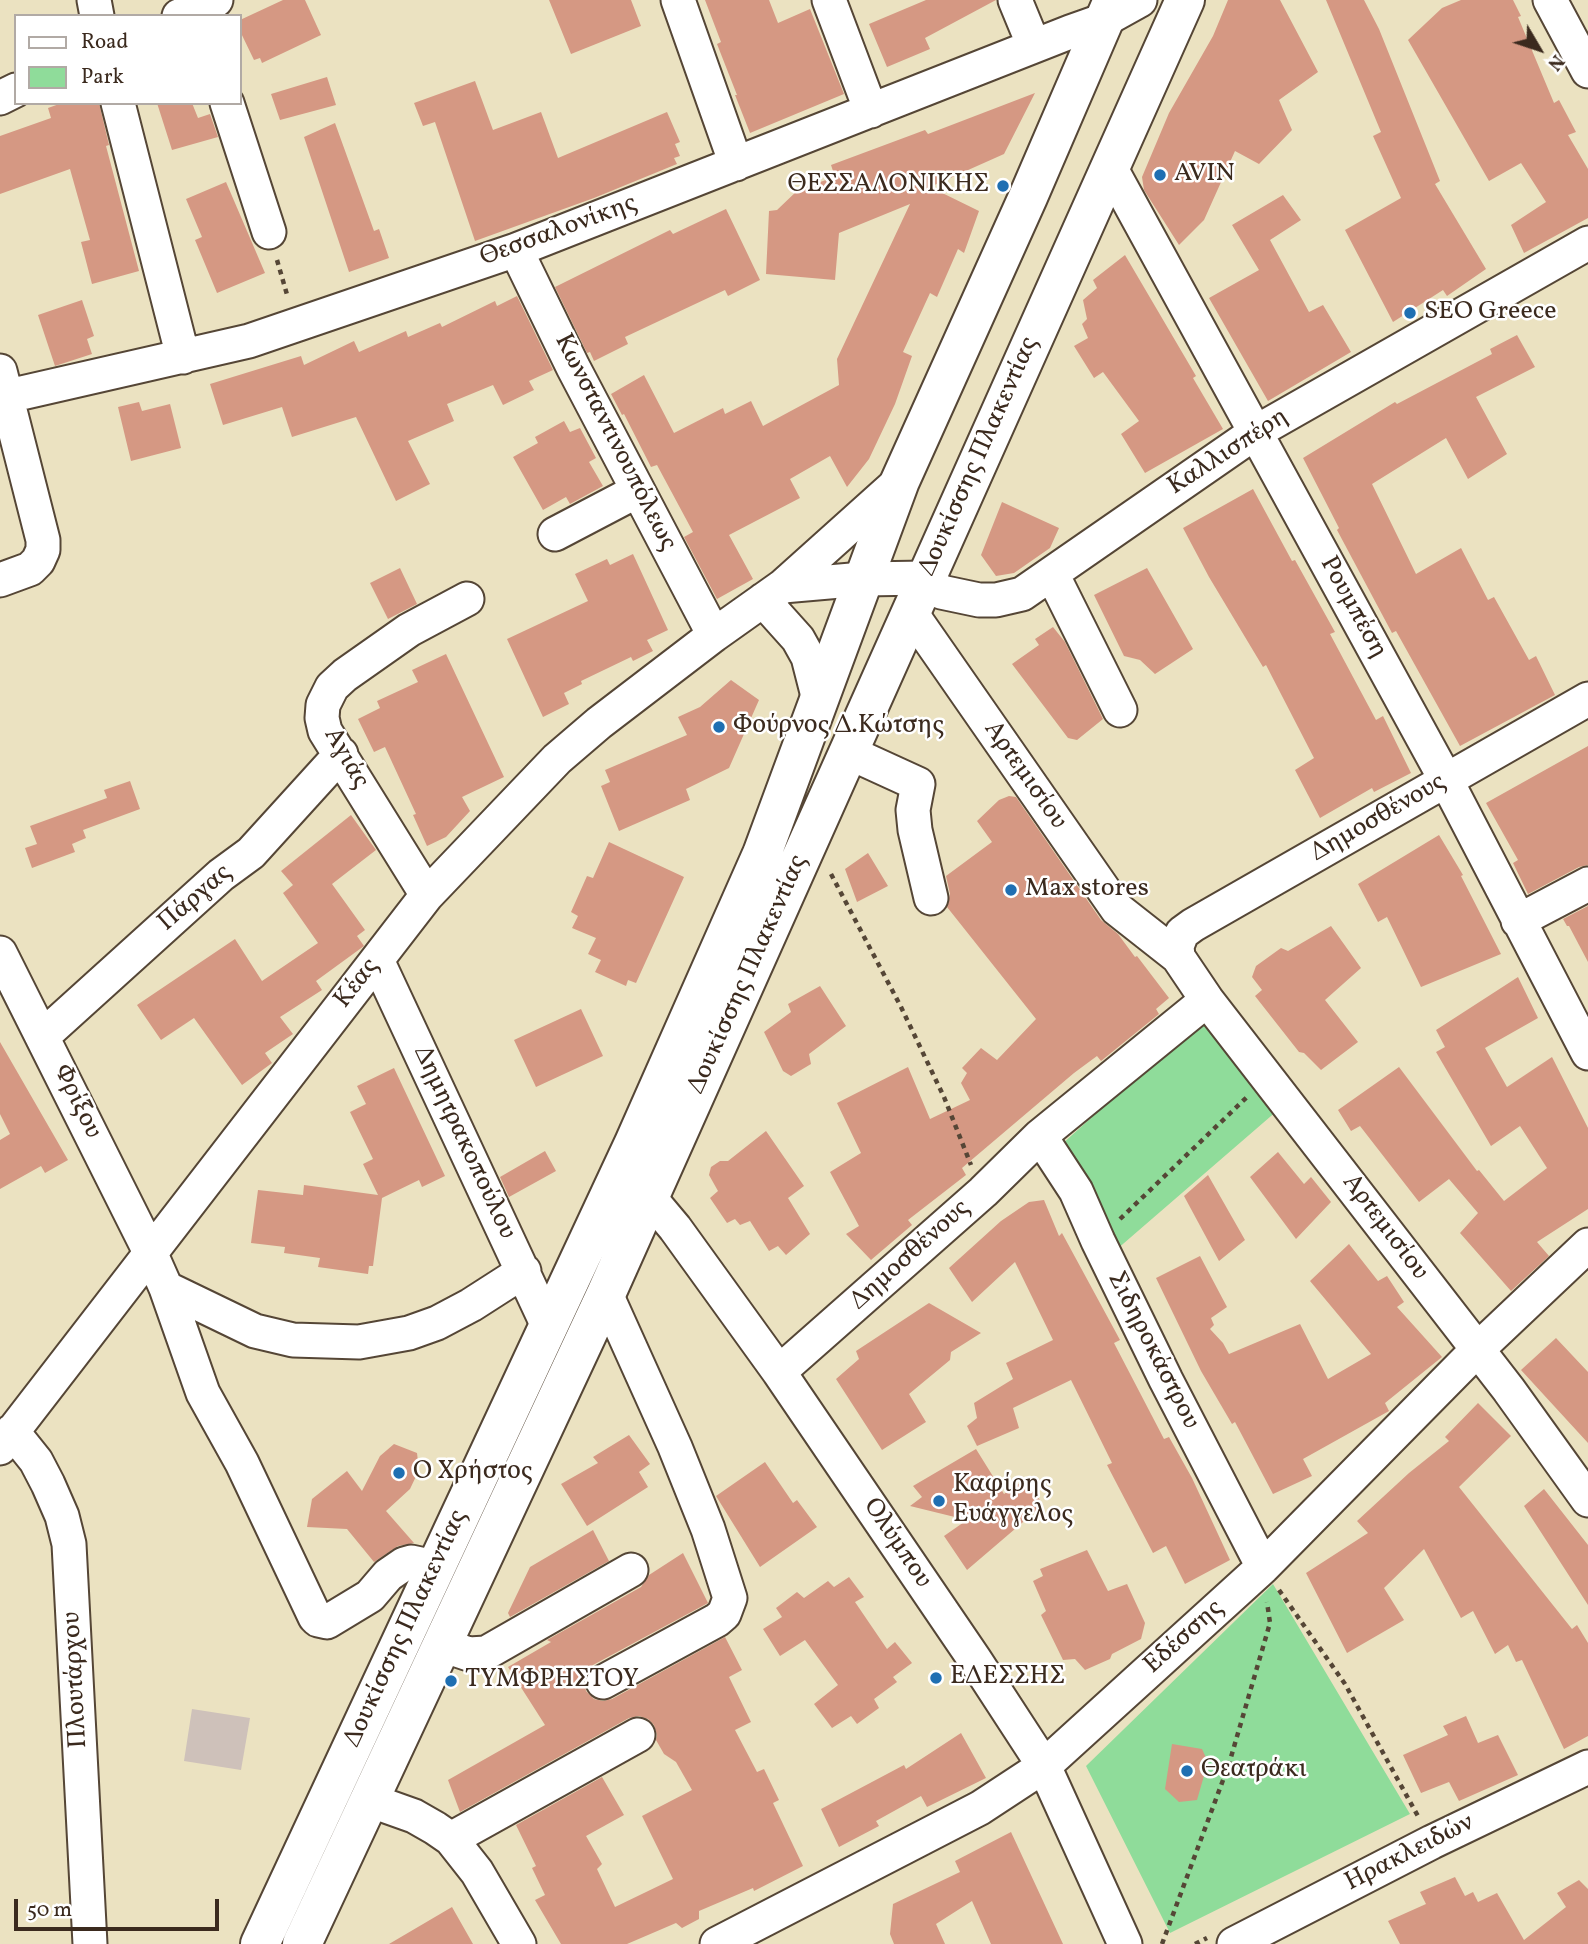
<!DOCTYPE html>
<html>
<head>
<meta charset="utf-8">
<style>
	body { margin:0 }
	#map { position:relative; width:1588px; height:1944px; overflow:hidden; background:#ebe2c1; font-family:Vollkorn,serif }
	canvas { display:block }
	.legend { position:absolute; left:14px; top:14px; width:228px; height:91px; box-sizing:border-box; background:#fff; border:2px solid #b1aaa5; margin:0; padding:9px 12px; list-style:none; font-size:21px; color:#3b2a1e }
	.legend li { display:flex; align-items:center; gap:14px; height:35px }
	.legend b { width:35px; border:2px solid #b1aaa5 }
	.north { position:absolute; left:1504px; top:14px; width:70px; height:70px; -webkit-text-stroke:5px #fff; paint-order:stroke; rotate:129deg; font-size:19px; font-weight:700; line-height:28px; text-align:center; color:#3b2a1e }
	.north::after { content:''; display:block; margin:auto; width:24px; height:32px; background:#3b2a1e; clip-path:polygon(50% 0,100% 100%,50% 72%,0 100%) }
	.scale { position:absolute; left:14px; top:1899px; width:205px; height:32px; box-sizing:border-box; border:4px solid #3b2a1e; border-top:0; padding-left:9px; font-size:21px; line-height:24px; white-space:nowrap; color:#3b2a1e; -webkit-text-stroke:5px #fff; paint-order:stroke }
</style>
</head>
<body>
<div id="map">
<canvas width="1588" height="1944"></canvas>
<ul class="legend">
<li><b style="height:9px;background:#fff"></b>Road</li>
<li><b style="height:19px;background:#8fdc9a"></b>Park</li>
</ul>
<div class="north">N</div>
<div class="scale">50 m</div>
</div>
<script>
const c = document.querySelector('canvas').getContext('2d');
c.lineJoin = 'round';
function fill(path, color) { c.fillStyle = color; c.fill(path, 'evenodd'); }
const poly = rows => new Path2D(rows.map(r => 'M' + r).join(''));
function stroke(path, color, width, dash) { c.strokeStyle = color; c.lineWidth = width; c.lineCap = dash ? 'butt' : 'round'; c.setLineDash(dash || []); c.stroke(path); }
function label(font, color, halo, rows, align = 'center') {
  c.font = font + ' Vollkorn,serif'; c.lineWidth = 5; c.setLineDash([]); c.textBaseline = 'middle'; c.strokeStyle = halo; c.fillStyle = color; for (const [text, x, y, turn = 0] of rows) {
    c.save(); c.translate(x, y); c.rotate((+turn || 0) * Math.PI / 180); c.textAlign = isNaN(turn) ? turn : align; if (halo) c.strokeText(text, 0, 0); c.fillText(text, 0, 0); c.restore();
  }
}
const industrial = poly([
	[192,1709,250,1718,241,1770,184,1761]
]);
const green = poly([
	[1204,1016,1278,1110,1116,1250,1061,1145],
	[1273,1584,1410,1814,1170,1933,1086,1766]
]);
const building = poly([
	[283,0,305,0,321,35,262,63,260,58,254,60,240,31,240,20],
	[549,0,631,0,641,26,571,54],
	[705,0,769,0,778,23,810,9,844,94,750,133,735,95,737,95,717,44,721,42],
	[926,0,996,0,925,38,930,49,887,67,869,24],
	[1228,0,1280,0,1318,72,1279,100,1292,130,1259,164,1235,151,1204,220,1179,245,1144,190,1142,177,1169,113,1213,36],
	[1326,0,1364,0,1379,29,1440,181,1435,184,1486,269,1447,296,1443,290,1393,322,1345,230,1401,198,1373,136,1381,132],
	[1461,0,1513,0,1521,16,1518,17,1554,103,1559,100,1576,132,1568,135,1588,169,1588,218,1524,253,1511,225,1546,202,1521,163,1489,181,1408,40,1442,8],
	[327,77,336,105,280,120,271,94],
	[475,81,493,130,541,112,558,158,667,112,680,142,675,144,680,156,674,158,677,164,594,198,475,241,435,122,423,126,414,103],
	[1035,93,1004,154,930,187,979,211,964,253,958,249,937,297,930,293,903,352,912,356,895,404,869,459,847,487,830,456,790,479,800,498,729,535,753,579,717,599,684,537,693,532,657,465,651,467,624,414,622,415,611,394,644,375,674,433,723,408,725,414,751,401,763,426,839,385,837,359,910,204,839,233,835,280,766,274,769,211,777,210,799,189,835,177,831,165,925,130,928,134],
	[62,103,99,103,109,145,106,146,139,271,92,284,81,242,90,240,70,169,0,194,0,136,51,118,48,108],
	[157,103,192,103,198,118,210,114,218,137,172,150],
	[335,123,374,231,379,229,389,258,349,272,304,137],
	[226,182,265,273,217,293,195,240,202,237,186,199],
	[1283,195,1301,220,1270,240,1309,312,1323,305,1351,352,1268,401,1209,298,1259,270,1232,225],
	[726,209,760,280,728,296,725,290,625,337,628,344,594,361,590,352,587,353,555,287,670,230,673,234],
	[1125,255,1196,376,1193,378,1223,429,1145,473,1121,434,1139,421,1103,372,1094,378,1074,346,1088,338,1082,324,1087,319,1083,300,1097,288,1093,280],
	[517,296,553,370,529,381,534,390,503,405,493,385,447,404,454,421,408,441,430,484,396,501,356,417,292,437,282,407,223,425,210,384,301,356,304,365,354,341,359,352,406,331,408,337,440,323,442,327,495,301,497,306],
	[82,300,94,336,87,339,92,354,55,366,38,315],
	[1517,335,1535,367,1476,397,1507,454,1468,479,1446,438,1372,484,1416,574,1461,548,1488,600,1494,597,1529,660,1536,656,1555,695,1460,746,1396,631,1392,633,1361,575,1337,530,1339,528,1303,458,1395,402,1397,404,1492,354,1490,349],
	[139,402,142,411,170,404,181,448,131,461,118,407],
	[564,421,570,432,580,428,596,458,589,462,603,486,570,504,566,497,543,510,513,457,538,443,535,437],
	[1253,489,1292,561,1295,560,1335,632,1330,634,1376,720,1383,716,1411,773,1374,792,1372,788,1320,818,1295,770,1314,758,1266,665,1263,667,1209,577,1183,528],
	[1002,502,1059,528,1050,548,1014,573,996,576,981,555],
	[633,554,668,630,647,640,653,651,633,661,631,657,581,681,582,684,564,693,569,704,543,717,507,639,588,601,575,574,607,559,610,565],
	[400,568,417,604,388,619,370,583],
	[1147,568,1193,649,1155,674,1140,660,1124,656,1094,595],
	[1053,627,1065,642,1103,719,1077,740,1068,738,1012,664,1039,645,1035,639],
	[446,654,504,777,462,797,470,811,446,837,427,846,413,815,416,814,385,747,374,752,358,719,380,708,377,701,418,682,412,670],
	[731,680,759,700,729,768,686,789,690,800,619,831,601,786,610,782,605,770,687,735,678,717,700,707],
	[1588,746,1588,865,1579,867,1528,894,1513,863,1518,860,1486,803],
	[130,781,140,809,83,830,86,838,72,844,75,852,32,868,25,848,37,844,30,826,107,798,104,790],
	[1009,796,1016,797,1101,920,1118,934,1135,957,1137,956,1169,998,1156,1009,1159,1014,1101,1061,1097,1056,1074,1073,962,1168,966,1175,908,1220,912,1225,871,1260,846,1234,859,1226,830,1172,861,1153,837,1103,908,1067,930,1119,970,1100,961,1083,967,1073,962,1068,981,1048,997,1060,1036,1019,947,907,950,894,946,876,992,842,977,821,999,800],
	[351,815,376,850,332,884,365,930,357,936,364,946,316,981,322,990,280,1017,293,1034,265,1053,272,1063,242,1085,194,1018,161,1040,137,1005,235,939,262,981,318,943,283,893,293,885,281,871],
	[1439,835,1463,875,1461,876,1501,954,1421,987,1387,917,1378,922,1358,884],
	[609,842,684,877,636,983,628,980,626,986,595,972,601,960,588,954,596,938,572,928,578,916,571,912,587,876,593,878],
	[868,853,888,886,857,902,845,869],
	[1588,906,1588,962,1569,926,1567,926,1563,919],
	[1331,926,1361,968,1325,1000,1358,1042,1321,1070,1304,1053,1299,1052,1255,996,1262,990,1252,977,1256,966,1281,948,1288,951],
	[1518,977,1538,1018,1485,1048,1507,1087,1552,1057,1588,1128,1588,1209,1537,1242,1549,1256,1511,1291,1460,1233,1478,1213,1449,1179,1419,1202,1360,1126,1351,1131,1338,1110,1399,1067,1477,1171,1479,1170,1504,1201,1547,1168,1520,1126,1491,1146,1436,1052,1445,1047,1436,1030],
	[820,986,846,1026,809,1054,811,1064,791,1076,783,1071,764,1032,791,1012,788,1004],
	[581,1009,603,1056,536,1087,514,1040],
	[0,1042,68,1160,45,1173,41,1166,0,1189,0,1140,10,1134,0,1114],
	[394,1068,445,1176,422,1187,419,1180,382,1198,373,1266,369,1266,368,1274,318,1267,320,1258,284,1253,285,1247,251,1243,258,1190,303,1195,304,1185,378,1195,363,1164,373,1159,350,1112,366,1104,357,1086],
	[766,1131,804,1186,788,1198,810,1234,786,1255,778,1246,769,1251,750,1221,740,1225,735,1219,727,1223,710,1198,718,1191,709,1175,711,1167,720,1161,728,1161],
	[545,1151,556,1171,509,1197,500,1177],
	[1278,1152,1304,1184,1311,1177,1331,1202,1296,1239,1250,1177],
	[1208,1175,1245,1240,1219,1261,1184,1196],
	[1044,1200,1059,1236,1062,1233,1120,1340,1114,1343,1164,1439,1169,1437,1192,1478,1230,1560,1185,1584,1166,1546,1153,1553,1107,1465,1112,1463,1071,1380,1013,1408,1019,1428,977,1446,967,1426,977,1418,974,1403,1013,1379,1006,1363,1053,1340,1015,1262,972,1302,949,1268,1001,1221,1029,1202],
	[1349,1244,1378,1281,1387,1276,1404,1302,1397,1307,1442,1357,1385,1403,1389,1411,1303,1459,1312,1476,1273,1494,1235,1422,1232,1424,1201,1371,1156,1278,1200,1256,1227,1307,1211,1318,1214,1325,1210,1329,1223,1343,1229,1354,1300,1324,1328,1379,1371,1354,1310,1281],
	[929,1303,981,1333,951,1352,950,1360,909,1394,926,1422,882,1450,836,1379,859,1359,856,1351],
	[1556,1338,1588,1372,1588,1443,1521,1370],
	[1478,1403,1511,1436,1459,1487,1572,1629,1577,1625,1588,1643,1588,1736,1564,1749,1522,1660,1516,1662,1508,1645,1495,1654,1473,1611,1461,1618,1424,1549,1384,1588,1404,1620,1347,1653,1306,1573,1368,1533,1357,1521,1409,1473,1449,1441,1445,1437],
	[629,1435,650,1464,639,1472,648,1487,587,1526,561,1484,598,1463,593,1457],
	[394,1444,417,1453,419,1470,410,1489,386,1511,414,1543,398,1546,374,1562,347,1529,307,1527,312,1499,347,1471,362,1491,380,1456],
	[976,1449,1004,1494,1026,1479,1043,1505,967,1570,944,1536,967,1520,910,1506,922,1497,913,1486],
	[765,1462,793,1503,797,1500,817,1527,760,1567,716,1496],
	[1544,1489,1588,1545,1588,1605,1524,1506],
	[593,1530,609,1561,510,1617,508,1613,530,1567],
	[1087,1550,1108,1591,1127,1584,1145,1623,1141,1639,1112,1654,1110,1659,1085,1670,1075,1659,1063,1660,1041,1615,1046,1611,1033,1581,1043,1576,1040,1569],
	[683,1553,708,1603,593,1665,586,1673,584,1682,586,1691,594,1699,603,1701,612,1699,725,1637,742,1670,729,1677,751,1722,735,1730,757,1772,764,1769,779,1800,773,1803,803,1866,754,1891,753,1888,699,1911,699,1919,682,1928,676,1923,627,1944,561,1944,535,1900,545,1895,532,1868,536,1866,516,1825,602,1777,624,1815,586,1836,602,1864,597,1869,615,1907,673,1879,642,1816,692,1790,676,1762,664,1754,656,1740,657,1735,654,1725,648,1719,639,1716,629,1718,460,1812,448,1780,545,1725,508,1667,551,1642,547,1640,641,1587,649,1575],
	[849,1577,864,1597,855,1602,887,1649,895,1642,912,1663,893,1677,897,1682,874,1699,879,1708,857,1724,851,1716,832,1728,814,1704,838,1685,805,1640,780,1656,763,1629,782,1617,776,1608,797,1592,804,1598,828,1581,834,1587],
	[1466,1716,1478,1743,1498,1735,1518,1775,1459,1801,1449,1782,1421,1793,1403,1755,1448,1735,1443,1726],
	[961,1733,986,1778,927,1807,921,1796,876,1821,879,1826,839,1847,821,1809,904,1765,906,1769],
	[1172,1744,1202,1749,1208,1762,1197,1800,1179,1802,1165,1789],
	[1011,1832,1063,1944,991,1944,972,1901,936,1924,945,1944,894,1944,890,1934,893,1904,960,1872,955,1861],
	[1455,1877,1465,1896,1473,1892,1478,1902,1497,1893,1524,1940,1566,1907,1557,1893,1579,1880,1588,1889,1588,1944,1400,1944,1388,1921,1426,1904,1420,1892],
	[452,1907,473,1944,389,1944]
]);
const path = poly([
	[277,260,288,298],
	[831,874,901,1007,944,1097,971,1165],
	[1120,1219,1247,1097],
	[1279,1590,1345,1684,1419,1818],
	[1162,1944,1229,1764,1270,1623,1267,1602],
	[1195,1944,1207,1938]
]);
const minor = poly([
	[94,0,97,16],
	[678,0,736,164],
	[829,0,871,111],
	[1015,0,1034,46],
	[1550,0,1588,71],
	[179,16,216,0],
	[0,98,16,90],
	[118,103,183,357],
	[227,103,269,232],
	[1110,167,1446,780,1588,1053],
	[516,250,573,367,714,635],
	[0,371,43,540,43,550,38,561,30,569,0,580],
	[0,398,249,341,516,250,1070,32,1104,20,1140,0],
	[555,534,637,491],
	[1052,574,1120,710],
	[783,586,863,579,926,578,941,592,979,600,996,600,1022,594,1256,432,1588,243],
	[763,600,798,639,808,657,819,700],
	[911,613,1117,909,1178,957],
	[1588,699,1193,925,1182,933,1177,946,1178,957,1207,1000,1509,1390,1588,1500],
	[848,752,918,784,913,810,915,830,931,898],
	[427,895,325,731,322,718,323,705,332,687,345,675,409,630,467,599],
	[1518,921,1588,884],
	[0,953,150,1252,166,1288,203,1393,242,1463,315,1617,318,1620,327,1622,370,1596,388,1575,404,1564,411,1562,425,1565,434,1571,431,1579],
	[377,960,548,1326],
	[43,1036,221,875,251,853,341,754],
	[1040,1136,1076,1191,1098,1241,1166,1380,1263,1567],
	[629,1185,649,1197,675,1228,779,1372,975,1660,1044,1766,1125,1944],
	[166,1288,255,1331,293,1340,359,1342,409,1333,437,1323,471,1305,524,1271],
	[779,1372,983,1192,1040,1136,1207,1000],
	[12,1431,36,1461,48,1484,62,1516,69,1544,90,1944],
	[0,1448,427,895,557,759,599,723,714,635,783,586,900,481],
	[442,1645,469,1654,486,1653,631,1570],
	[603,1682,717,1620,724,1614,730,1598,708,1529,675,1447,606,1294],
	[369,1800,414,1816,435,1828,451,1839,477,1872,519,1944],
	[451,1839,638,1735],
	[717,1944,980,1808,1044,1766,1263,1567,1477,1350,1588,1245],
	[1234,1944,1432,1842,1588,1767]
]);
const major = poly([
	[260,1944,634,1143,762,854,900,481,1028,197,1113,0],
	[302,1944,606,1294,1185,0]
]);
const markers = [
	[1160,175,7,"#1f6fb2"],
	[1003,186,7,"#1f6fb2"],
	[1410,313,7,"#1f6fb2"],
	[719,727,7,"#1f6fb2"],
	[1011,890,7,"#1f6fb2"],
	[399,1473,7,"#1f6fb2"],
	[939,1501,7,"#1f6fb2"],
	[936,1678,7,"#1f6fb2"],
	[451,1681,7,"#1f6fb2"],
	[1187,1771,7,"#1f6fb2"]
];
const poiNames = [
	["AVIN",1174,175],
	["ΘΕΣΣΑΛΟΝΙΚΗΣ",989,186,"right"],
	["SEO Greece",1424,313],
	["Φούρνος Δ.Κώτσης",733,727],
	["Max stores",1025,890],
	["Ο Χρήστος",413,1473],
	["Καφίρης",953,1486],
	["Ευάγγελος",953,1516],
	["ΕΔΕΣΣΗΣ",950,1678],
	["ΤΥΜΦΡΗΣΤΟΥ",465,1681],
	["Θεατράκι",1201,1771]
];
const streetNames = [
	["Θεσσαλονίκης",559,232,-20],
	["Κωνσταντινουπόλεως",614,443,63],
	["Καλλισπέρη",1229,453,-33],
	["Δουκίσσης Πλακεντίας",980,457,-66],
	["Ρουμπέση",1352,608,61],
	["Αγιάς",345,759,60],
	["Αρτεμισίου",1024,776,55],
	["Δημοσθένους",1379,819,-30],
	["Πάργας",196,899,-41],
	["Δουκίσσης Πλακεντίας",749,975,-66],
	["Κέας",358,984,-52],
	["Φρίξου",76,1102,64],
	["Δημητρακοπούλου",463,1143,65],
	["Αρτεμισίου",1384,1228,53],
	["Δημοσθένους",911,1256,-42],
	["Σιδηροκάστρου",1152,1351,63],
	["Ολύμπου",896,1544,56],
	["Δουκίσσης Πλακεντίας",407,1629,-65],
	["Εδέσσης",1185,1638,-42],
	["Πλουτάρχου",77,1680,-93],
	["Ηρακλειδών",1410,1854,-27]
];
fill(industrial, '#cec1ba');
fill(green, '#8fdc9a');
fill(building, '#d59883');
stroke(minor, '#554636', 37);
stroke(major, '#554636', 42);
stroke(path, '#554636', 4.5, [5, 5]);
stroke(minor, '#fff', 33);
stroke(major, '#fff', 38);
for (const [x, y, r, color] of markers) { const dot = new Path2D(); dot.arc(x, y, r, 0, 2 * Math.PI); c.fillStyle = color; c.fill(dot); stroke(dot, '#fff', 2.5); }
label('26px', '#3b2a1e', '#fff', poiNames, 'left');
label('26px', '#3b2a1e', '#fff', streetNames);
</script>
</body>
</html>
